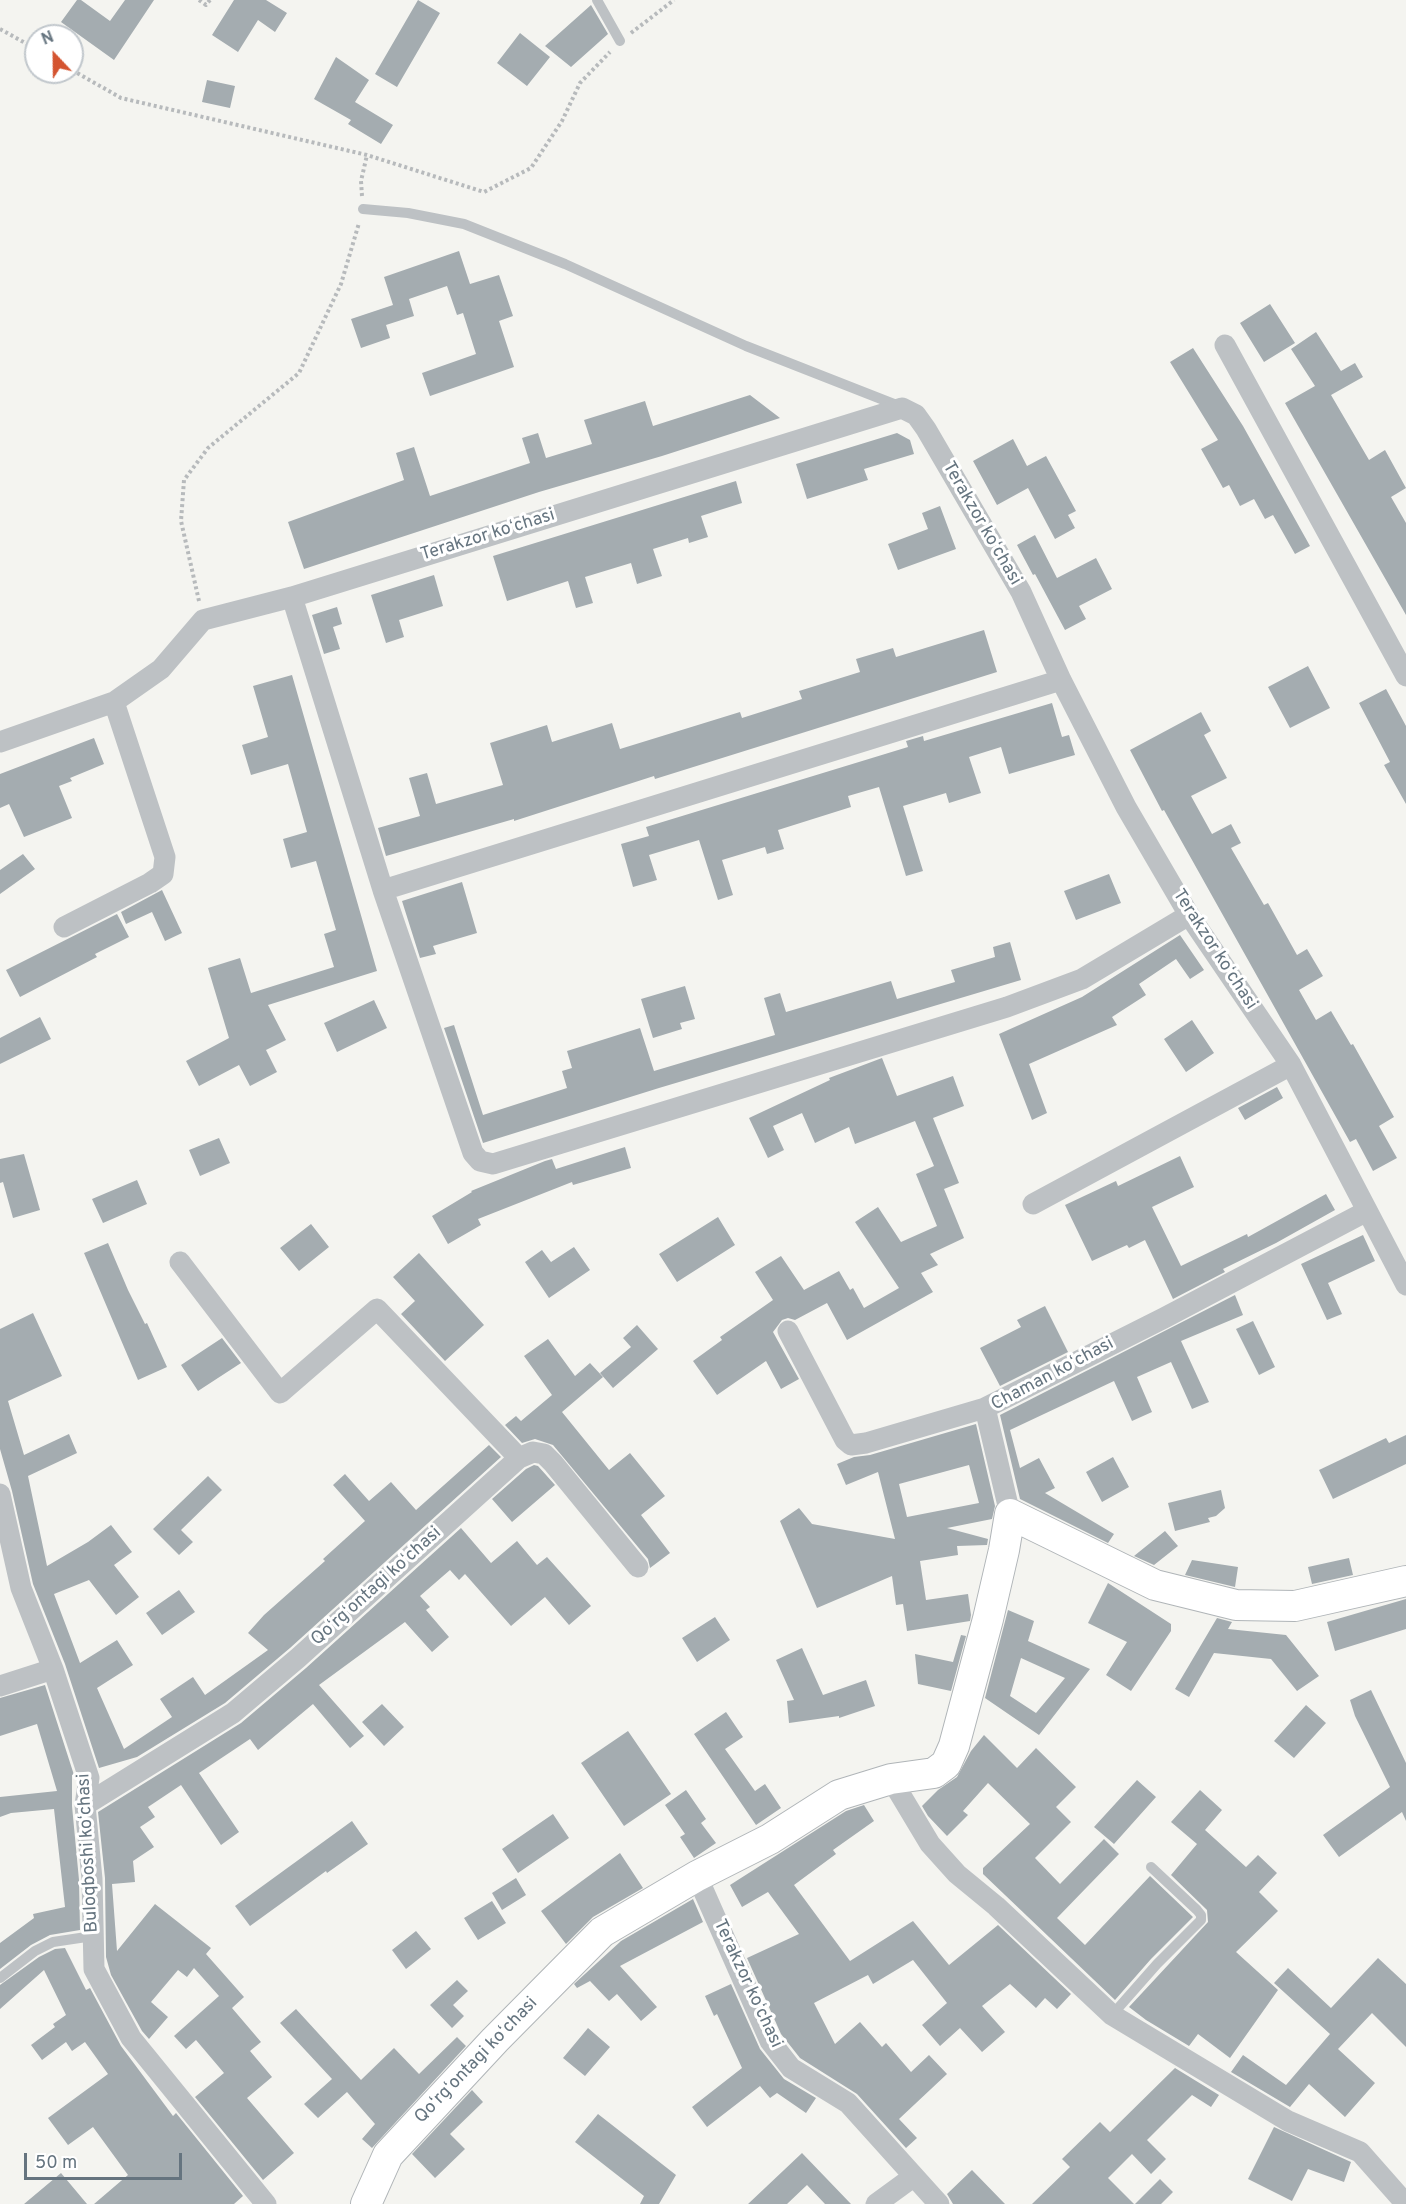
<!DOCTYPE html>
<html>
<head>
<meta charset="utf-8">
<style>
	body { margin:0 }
	#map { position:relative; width:1406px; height:2204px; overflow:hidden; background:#f4f4f0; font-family:Overpass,sans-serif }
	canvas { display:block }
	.north { position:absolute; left:24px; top:24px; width:60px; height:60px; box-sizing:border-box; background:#fff; border:2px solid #c1c7cc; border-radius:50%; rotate:338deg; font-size:16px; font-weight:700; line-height:24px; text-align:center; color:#65747f }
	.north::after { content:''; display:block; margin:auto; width:21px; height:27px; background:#d45430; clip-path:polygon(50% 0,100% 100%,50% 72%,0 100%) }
	.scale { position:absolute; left:24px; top:2153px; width:158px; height:27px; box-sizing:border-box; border:3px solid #65747f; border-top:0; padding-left:8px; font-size:18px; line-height:21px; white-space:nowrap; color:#65747f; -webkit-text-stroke:4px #fff; paint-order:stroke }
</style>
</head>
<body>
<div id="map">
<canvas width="1406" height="2204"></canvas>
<div class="north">N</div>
<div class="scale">50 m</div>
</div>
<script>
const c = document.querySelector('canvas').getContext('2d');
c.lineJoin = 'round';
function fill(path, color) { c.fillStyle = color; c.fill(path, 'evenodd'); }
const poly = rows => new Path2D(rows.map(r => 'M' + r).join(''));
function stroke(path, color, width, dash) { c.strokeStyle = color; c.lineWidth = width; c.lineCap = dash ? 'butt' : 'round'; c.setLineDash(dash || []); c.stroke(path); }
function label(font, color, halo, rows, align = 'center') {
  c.font = font + ' Overpass,sans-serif'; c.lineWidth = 6; c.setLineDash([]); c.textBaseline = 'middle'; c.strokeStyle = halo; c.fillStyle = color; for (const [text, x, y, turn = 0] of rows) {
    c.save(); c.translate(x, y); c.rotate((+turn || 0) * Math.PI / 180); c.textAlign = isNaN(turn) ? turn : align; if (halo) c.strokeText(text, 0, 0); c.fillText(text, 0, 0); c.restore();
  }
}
const building = poly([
	[77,0,81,0,110,21,125,0,154,0,114,60,61,22],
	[234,0,266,0,287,13,275,32,258,20,238,52,212,35],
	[418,0,440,13,397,87,375,74],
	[591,5,608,34,571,67,545,46],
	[520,33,550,57,527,86,497,63],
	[336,57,369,80,355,102,393,125,381,144,348,124,351,120,314,99],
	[207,80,235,86,230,108,202,102],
	[459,251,470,284,499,275,513,316,499,321,514,367,430,396,422,373,476,354,463,313,457,315,447,286,409,299,414,316,386,325,390,338,361,348,351,319,393,305,384,277],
	[1270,304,1295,343,1264,362,1240,323],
	[1316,332,1341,371,1355,363,1363,377,1331,395,1369,460,1385,450,1406,488,1391,497,1406,523,1406,615,1285,403,1315,386,1291,349],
	[1193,348,1243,426,1310,546,1295,554,1273,515,1265,519,1254,499,1240,506,1229,485,1223,488,1201,449,1218,440,1170,362],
	[750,395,780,418,662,456,539,492,304,569,288,522,404,480,396,453,414,447,430,496,530,463,522,438,538,433,546,458,592,444,584,420,645,401,653,426],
	[897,433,910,440,914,454,864,469,868,480,807,499,796,464],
	[1013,439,1027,466,1046,456,1076,511,1068,515,1075,528,1055,539,1028,488,997,505,973,461],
	[736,481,742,503,701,516,708,537,689,543,688,538,653,549,662,576,637,584,631,563,585,577,593,603,576,608,568,581,507,601,493,556],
	[940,506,956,549,898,570,888,544,928,529,922,513],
	[1035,535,1057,578,1096,558,1112,589,1079,606,1086,619,1065,630,1035,574,1033,575,1017,545],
	[434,575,443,606,399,620,404,637,386,643,371,595],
	[337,607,342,624,333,627,340,649,324,654,312,615],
	[984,630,997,672,655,779,654,776,514,821,514,819,386,856,378,828,420,816,409,778,427,773,436,804,503,785,490,743,547,725,552,742,612,723,620,749,740,712,742,718,802,699,799,691,860,672,856,659,893,648,896,657],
	[1308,666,1330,708,1290,728,1268,687],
	[292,675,377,971,268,1005,286,1040,266,1050,277,1072,250,1086,239,1065,199,1086,186,1061,229,1038,208,968,240,958,251,993,334,967,324,934,336,930,316,861,291,868,283,839,307,832,288,764,251,775,242,745,268,737,253,686],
	[1386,689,1406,726,1406,804,1384,765,1390,762,1359,703],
	[1052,703,1062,737,1069,735,1075,755,1009,774,1001,747,969,757,981,793,949,803,946,793,903,806,923,871,906,876,879,787,848,796,851,807,778,830,784,849,767,854,765,847,722,860,733,895,718,900,699,840,649,855,657,880,633,887,621,844,649,836,646,827,908,747,906,741,923,736,924,741],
	[1201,712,1211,731,1204,735,1227,778,1191,796,1212,834,1231,824,1241,843,1231,848,1264,905,1268,903,1297,955,1307,949,1323,976,1299,990,1316,1020,1331,1011,1351,1045,1353,1044,1394,1117,1379,1126,1397,1158,1373,1171,1356,1139,1350,1142,1164,810,1162,811,1130,750],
	[94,738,104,764,70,778,72,781,59,786,72,818,24,837,9,804,0,808,0,774],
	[23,854,35,869,0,894,0,870],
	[1109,874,1121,903,1076,920,1064,891],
	[462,882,477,933,433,946,436,954,420,958,402,901],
	[162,890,182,933,165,941,152,912,126,924,121,912],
	[117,914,129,937,95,954,97,957,20,997,6,970],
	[1180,935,1204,970,1190,979,1176,959,1139,984,1146,995,1112,1017,1117,1025,1029,1064,1047,1113,1032,1120,999,1034,1082,997],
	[1010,942,1021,980,659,1088,483,1143,444,1028,454,1025,483,1115,567,1088,562,1071,572,1068,567,1051,640,1028,654,1071,775,1035,764,998,780,993,786,1012,891,981,897,999,955,982,951,970,995,957,993,947],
	[685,986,695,1019,680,1023,682,1029,653,1038,641,999],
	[374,1000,387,1028,337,1052,324,1023],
	[40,1017,51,1039,0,1064,0,1038],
	[1192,1020,1214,1053,1186,1072,1164,1039],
	[882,1058,897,1096,953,1076,964,1106,933,1118,959,1183,944,1189,964,1238,930,1254,938,1265,921,1273,933,1292,847,1340,827,1303,795,1320,788,1318,782,1320,773,1332,799,1379,781,1389,766,1361,717,1395,693,1361,722,1340,720,1337,773,1300,755,1272,781,1256,804,1290,839,1271,850,1290,853,1288,864,1308,899,1288,855,1222,878,1207,901,1242,937,1226,916,1174,934,1166,915,1121,855,1144,849,1127,815,1143,802,1113,773,1126,784,1150,768,1158,749,1118,830,1080,829,1078],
	[1277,1087,1283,1098,1245,1120,1238,1108],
	[219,1138,230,1163,200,1176,189,1150],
	[625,1147,631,1168,573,1185,572,1182,478,1219,481,1225,448,1244,432,1216,472,1192,471,1191,545,1161,552,1159,556,1169],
	[24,1154,40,1210,13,1218,3,1182,0,1183,0,1159],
	[1180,1156,1194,1187,1152,1207,1181,1266,1247,1234,1248,1237,1326,1194,1335,1210,1276,1243,1223,1269,1225,1272,1173,1299,1145,1240,1129,1248,1127,1245,1092,1261,1065,1205,1116,1181,1118,1186],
	[137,1180,147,1204,103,1223,92,1199],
	[718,1217,735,1245,677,1282,659,1254],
	[311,1224,329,1247,299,1271,280,1248],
	[1363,1235,1375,1261,1328,1283,1342,1314,1327,1320,1301,1264],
	[108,1243,128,1290,145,1324,147,1323,167,1367,138,1380,84,1253],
	[574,1247,590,1270,549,1298,525,1262,542,1250,551,1262],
	[419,1253,484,1325,445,1361,401,1314,415,1301,393,1277],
	[1235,1295,1243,1315,1181,1341,1209,1402,1192,1409,1171,1362,1137,1377,1152,1412,1132,1421,1114,1381,1010,1430,1020,1468,1039,1458,1055,1488,1045,1493,1114,1534,1108,1543,1020,1499,1000,1415],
	[1045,1306,1068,1352,1000,1386,980,1348,1021,1327,1017,1320],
	[33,1313,62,1376,8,1401,24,1455,69,1434,77,1453,28,1476,47,1566,88,1542,111,1525,132,1552,114,1565,139,1597,116,1615,89,1580,54,1594,80,1663,117,1640,133,1665,97,1688,124,1749,172,1717,160,1699,193,1677,205,1695,268,1650,248,1633,264,1615,325,1561,323,1559,365,1521,333,1485,345,1474,369,1501,391,1482,416,1510,489,1445,501,1457,290,1648,225,1703,137,1757,99,1768,65,1664,33,1584,12,1491,0,1449,0,1329],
	[1253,1321,1275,1367,1259,1375,1236,1329],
	[637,1325,658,1349,613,1388,600,1373,631,1347,623,1338],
	[222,1338,241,1363,198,1391,181,1365],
	[548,1339,575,1376,590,1363,603,1377,562,1412,609,1470,630,1453,665,1496,641,1515,670,1553,650,1568,648,1559,553,1445,535,1439,522,1443,505,1425,516,1416,521,1421,552,1395,524,1356],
	[976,1424,995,1506,992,1519,947,1528,988,1539,987,1545,957,1546,958,1555,920,1561,926,1600,968,1594,971,1615,970,1621,907,1631,903,1604,896,1605,892,1576,817,1608,780,1521,799,1508,812,1524,895,1539,878,1472,846,1485,837,1464,854,1457,870,1455],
	[969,1465,979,1503,907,1517,899,1484],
	[1406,1435,1406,1464,1333,1499,1319,1470,1386,1438,1389,1443],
	[1113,1457,1129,1487,1102,1502,1086,1472],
	[534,1465,538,1466,555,1485,512,1522,492,1499,526,1469],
	[208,1476,222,1490,181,1530,193,1542,179,1555,153,1529],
	[1221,1490,1225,1508,1216,1516,1208,1518,1210,1522,1175,1531,1168,1503],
	[461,1528,491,1563,517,1541,537,1565,547,1557,591,1606,569,1625,545,1597,511,1626,465,1574,459,1580,450,1570,420,1596,430,1607,426,1610,449,1637,432,1652,405,1622,319,1685,364,1736,350,1748,313,1704,258,1750,250,1739,199,1773,239,1832,221,1845,181,1785,148,1807,155,1817,140,1827,154,1847,133,1861,135,1882,112,1884,117,1951,155,1904,211,1948,206,1954,244,1997,232,2008,261,2042,250,2051,272,2077,247,2098,294,2153,263,2180,195,2097,224,2073,196,2040,186,2049,174,2036,219,1996,194,1968,187,1977,178,1970,151,2002,168,2017,149,2039,142,2031,111,1975,106,1957,105,1878,98,1812,241,1723,306,1668],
	[1165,1531,1178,1546,1154,1565,1134,1556],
	[1349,1558,1353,1575,1312,1584,1308,1567],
	[1192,1560,1238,1567,1235,1587,1185,1575],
	[1108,1583,1171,1624,1171,1631,1131,1691,1106,1675,1127,1642,1088,1623],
	[179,1590,195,1612,162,1635,146,1613],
	[1406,1599,1406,1629,1335,1651,1327,1622],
	[1008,1610,1034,1621,1028,1641,1090,1669,1039,1735,985,1698],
	[1021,1658,1065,1678,1036,1713,1010,1696],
	[715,1617,730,1640,697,1662,682,1638],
	[1217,1618,1232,1622,1228,1629,1286,1635,1319,1676,1297,1691,1271,1659,1214,1653,1189,1697,1175,1689],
	[961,1635,966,1636,951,1691,918,1684,915,1654,953,1662],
	[802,1648,823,1695,866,1680,875,1706,839,1718,839,1716,789,1723,787,1701,794,1700,776,1660],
	[45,1685,74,1775,72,1775,72,1806,79,1880,80,1930,50,1935,31,1945,0,1969,0,1943,34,1918,33,1914,65,1907,54,1809,11,1813,0,1817,0,1797,57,1791,37,1724,0,1736,0,1698],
	[1371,1690,1406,1763,1406,1821,1402,1812,1339,1857,1323,1835,1390,1787,1355,1716,1350,1700],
	[382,1704,404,1727,384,1746,362,1722],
	[1306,1705,1326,1723,1294,1758,1274,1741],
	[726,1712,743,1737,725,1749,755,1791,765,1784,781,1808,756,1825,694,1734],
	[628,1731,671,1794,624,1826,581,1763],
	[984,1735,1017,1768,1036,1748,1076,1787,1056,1807,1071,1822,1035,1858,1060,1884,1104,1839,1119,1854,1057,1918,1085,1945,1150,1876,1193,1917,1151,1959,1115,2000,983,1874,983,1868,1030,1824,988,1783,963,1811,968,1815,947,1836,928,1816,922,1806,938,1790,957,1777,971,1751],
	[1137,1780,1156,1797,1114,1844,1094,1827],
	[686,1790,706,1819,701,1823,716,1843,694,1858,680,1837,685,1834,665,1805],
	[1200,1790,1222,1810,1205,1830,1246,1867,1258,1855,1277,1873,1259,1892,1278,1911,1236,1952,1278,1990,1230,2058,1198,2034,1189,2046,1146,2020,1129,2007,1208,1922,1207,1910,1171,1875,1197,1844,1171,1822],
	[864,1805,874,1821,833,1850,836,1854,794,1885,850,1961,913,1921,949,1965,998,1925,1071,1994,1057,2009,1045,1998,1036,2008,1010,1984,982,2006,1005,2032,982,2052,960,2028,940,2046,922,2025,947,2003,913,1960,873,1984,868,1975,814,2003,835,2044,860,2022,882,2047,886,2043,911,2072,929,2055,947,2074,899,2119,917,2138,906,2148,857,2094,800,2058,781,2034,747,1958,799,1934,768,1892,742,1907,730,1885,846,1811],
	[553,1814,569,1838,518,1873,502,1849],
	[352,1821,368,1844,327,1873,326,1871,250,1926,235,1906],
	[620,1853,643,1888,593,1917,566,1944,541,1911],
	[516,1878,526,1895,502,1910,492,1893],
	[693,1899,703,1922,620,1966,657,2007,641,2021,617,1994,609,2001,590,1981,577,1988,574,1984,621,1941],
	[492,1901,506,1923,478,1940,464,1918],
	[416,1931,431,1949,406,1969,392,1950],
	[65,1948,86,1990,90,1988,121,2046,173,2116,176,2113,243,2196,234,2204,94,2204,128,2175,93,2127,68,2145,48,2118,108,2074,85,2042,72,2051,66,2042,42,2060,31,2045,55,2027,53,2024,66,2015,44,1970,0,2009,0,1985,39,1957,55,1949],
	[1378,1958,1406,1984,1406,2047,1372,2013,1338,2049,1375,2083,1345,2117,1309,2084,1290,2107,1231,2072,1243,2055,1286,2085,1330,2034,1274,1983,1288,1968,1331,2008],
	[457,1980,468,1991,453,2005,464,2016,452,2028,430,2005],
	[731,1984,760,2049,784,2079,816,2098,806,2113,777,2093,770,2098,760,2086,707,2127,692,2107,742,2068,717,2014,714,2016,705,1996],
	[296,2009,361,2080,394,2048,419,2074,457,2037,466,2046,372,2148,362,2139,375,2124,347,2092,318,2118,304,2104,332,2079,280,2023],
	[588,2028,610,2047,585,2076,563,2058],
	[1175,2068,1219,2095,1211,2107,1192,2095,1147,2140,1166,2159,1151,2174,1132,2154,1108,2178,1134,2204,1032,2204,1070,2167,1062,2159,1100,2122,1110,2132],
	[472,2090,483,2102,450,2134,465,2149,435,2178,412,2154],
	[598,2114,676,2175,659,2204,640,2204,644,2196,575,2142],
	[1274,2127,1351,2162,1344,2182,1308,2169,1292,2201,1248,2179],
	[802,2153,851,2204,825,2204,807,2185,787,2204,748,2204],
	[972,2170,1005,2204,953,2204,947,2194],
	[61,2173,87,2204,24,2204],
	[1160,2179,1173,2192,1161,2204,1135,2204]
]);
const path = poly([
	[199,0,206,5,210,0],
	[0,29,36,49],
	[631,33,674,0],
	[72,70,121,98,367,155,484,192,531,168,562,121,580,83,610,52],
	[362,196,361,181,367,155],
	[199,601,181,521,184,480,208,448,299,373,341,284,359,223]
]);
const lane = poly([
	[597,0,620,41],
	[363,209,408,213,464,224,565,264,746,346,899,406],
	[0,1978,35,1951,53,1942,93,1936],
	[1112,2015,1157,1964,1201,1920,1201,1915,1197,1910,1151,1867]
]);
const street = poly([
	[1225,345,1406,676],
	[292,597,383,890,473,1153,480,1161,493,1164,1007,1007,1082,979,1189,915],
	[0,742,114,702,161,669,203,620,292,597,902,408,916,415,926,429,1021,592,1061,680,1126,807,1189,915,1291,1065,1406,1285],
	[383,890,1061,680],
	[64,927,150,883,163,874,165,857,114,702],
	[1033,1204,1291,1065],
	[180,1262,280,1393,377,1309,519,1458],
	[788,1331,845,1440,851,1445,866,1443,985,1408],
	[0,1494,21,1588,53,1669,89,1778,85,1805,92,1879,94,1969,131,2038,266,2204],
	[1010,1514,985,1408,1164,1318,1367,1211],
	[0,1686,53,1669],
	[891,1779,930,1844,957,1874,996,1906,1112,2015,1288,2121,1360,2152,1406,2204],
	[85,1805,233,1713,298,1658,519,1458,533,1452,544,1454,553,1463,638,1567],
	[697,1876,770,2041,791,2068,848,2103,939,2204],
	[876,2204,913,2177]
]);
const secondary = poly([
	[366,2204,388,2155,495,2040,602,1932,697,1876,770,1839,839,1795,891,1779,934,1773,946,1764,954,1746,988,1619,1004,1550,1010,1514,1155,1585,1236,1605,1295,1606,1406,1581]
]);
const streetNames = [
	["Terakzor koʻchasi",981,524,60],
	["Terakzor koʻchasi",488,536,-17],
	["Terakzor koʻchasi",1214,950,57],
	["Chaman koʻchasi",1053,1375,-28],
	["Qoʻrgʻontagi koʻchasi",377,1587,-42],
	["Buloqboshi koʻchasi",89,1853,-93],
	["Terakzor koʻchasi",747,1984,65],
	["Qoʻrgʻontagi koʻchasi",477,2061,-46]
];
fill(building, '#a4acb0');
stroke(secondary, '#b0b5b8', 32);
stroke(path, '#b7babc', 4, [3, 3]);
stroke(lane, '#bdc1c4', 10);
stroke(street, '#bdc1c4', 21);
stroke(secondary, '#fff', 30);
label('18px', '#65747f', '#fff', streetNames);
</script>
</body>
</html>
